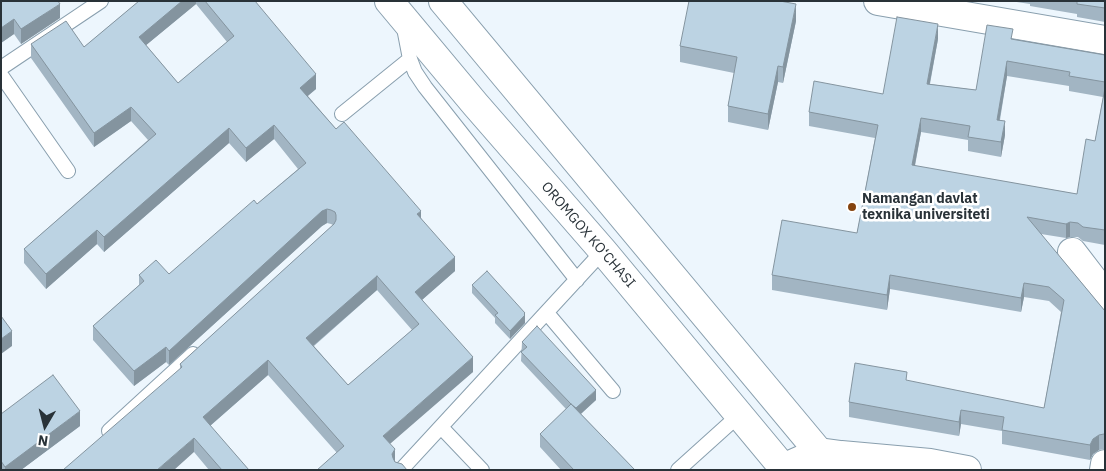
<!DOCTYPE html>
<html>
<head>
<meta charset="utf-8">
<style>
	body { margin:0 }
	#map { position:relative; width:1106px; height:471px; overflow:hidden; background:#edf6fd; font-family:"IBM Plex Sans",sans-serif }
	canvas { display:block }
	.frame { position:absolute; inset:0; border:2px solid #293238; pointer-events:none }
	.north { position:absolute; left:20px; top:401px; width:50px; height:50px; -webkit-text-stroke:4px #fff; paint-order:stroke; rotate:188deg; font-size:14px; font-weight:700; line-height:20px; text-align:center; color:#293238 }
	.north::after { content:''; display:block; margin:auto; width:18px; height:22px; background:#293238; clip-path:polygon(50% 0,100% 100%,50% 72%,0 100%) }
</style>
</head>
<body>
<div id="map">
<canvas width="1106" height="471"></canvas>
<div class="frame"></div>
<div class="north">N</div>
</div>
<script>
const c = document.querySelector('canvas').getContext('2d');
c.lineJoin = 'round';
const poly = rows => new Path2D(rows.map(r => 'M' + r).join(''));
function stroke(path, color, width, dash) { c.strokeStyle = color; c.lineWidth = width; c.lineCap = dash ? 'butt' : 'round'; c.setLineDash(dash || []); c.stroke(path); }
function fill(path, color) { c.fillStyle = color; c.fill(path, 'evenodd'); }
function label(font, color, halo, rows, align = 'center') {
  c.font = font + ' "IBM Plex Sans",sans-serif'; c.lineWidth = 5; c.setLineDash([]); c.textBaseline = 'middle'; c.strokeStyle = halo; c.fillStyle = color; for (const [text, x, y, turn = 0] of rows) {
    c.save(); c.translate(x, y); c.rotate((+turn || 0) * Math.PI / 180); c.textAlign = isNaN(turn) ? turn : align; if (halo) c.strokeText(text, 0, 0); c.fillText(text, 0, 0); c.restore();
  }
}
const lane = poly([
	[404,28,410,59,415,72,425,87,577,280],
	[1,68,101,1],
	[1,75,68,171],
	[342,114,410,59],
	[547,313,613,391],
	[441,427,482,470],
	[109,431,193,354],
	[401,470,603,251],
	[678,470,739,415]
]);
const street = poly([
	[878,1,1105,40],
	[1072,252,1105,295],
	[783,468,819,452,841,455,930,463,967,470],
	[1104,470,1105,464]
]);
const secondary = poly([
	[389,1,475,104,603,251,785,470],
	[443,1,834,470]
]);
const wall = poly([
	[1,1,60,18,21,44,14,34,1,43],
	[139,1,255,1,316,89,308,96,336,129,421,218,455,271,422,300,473,372,337,453,268,375,210,426,249,470,209,470,194,452,180,368,180,364,333,225,331,224,327,223,322,226,169,365,166,362,134,386,93,340,93,326,139,285,139,275,169,274,257,204,298,169,274,139,246,162,229,143,104,252,97,244,46,289,24,263,24,249,148,140,131,121,94,147,31,58,31,44,84,47],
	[196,4,227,42,178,83,146,45],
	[377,290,412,330,348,385,314,346],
	[1010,1,1105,1,1105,22,1077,17,1077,14,1030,6,1030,4],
	[796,21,783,83,778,82,768,130,728,122,728,106,734,73,680,62,680,46],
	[938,39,930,84,976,90,1013,39,1105,55,1105,245,1083,241,1078,237,1070,237,1066,238,1041,234,1105,311,1105,447,1104,449,1099,450,1093,454,1090,460,1002,444,1002,431,961,424,959,436,849,417,849,402,907,381,1044,408,1061,312,1049,301,1024,297,1021,312,890,289,887,310,772,290,772,275,857,233,875,138,809,126,809,112,883,94],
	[1007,76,1069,86,1069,91,1103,97,1095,141,1077,194,915,166,921,132,968,140,968,151,1001,157,1005,135,1000,120],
	[472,285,525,321,525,323,510,339,495,323,495,318,472,293],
	[522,342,596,400,581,414,635,470,561,470,540,447,540,434,566,409,521,361],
	[1,414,80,426,21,470,1,470]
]);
const shadedWall = poly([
	[182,1,196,1,196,4,139,51,139,37],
	[60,4,60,18,21,44,21,29],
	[796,4,796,21,783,83,783,67],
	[14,19,14,34,1,43,1,28],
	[938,24,938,39,927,98,927,84],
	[1007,61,1007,76,997,134,997,120],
	[778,66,778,82,768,130,768,114],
	[316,74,316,89,300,102,300,88],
	[131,107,131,121,94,147,94,133],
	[921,118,921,132,912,180,912,165],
	[1005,121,1005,135,1001,157,1001,142],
	[274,125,274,139,246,162,246,148],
	[229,128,229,143,104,252,104,237],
	[327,209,327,223,322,226,169,365,169,351,322,211],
	[421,211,421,226,417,214],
	[1070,222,1070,237,1066,238,1066,224],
	[97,230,97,244,46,289,46,274],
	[455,257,455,271,415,306,415,292],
	[890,275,890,289,887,310,887,295],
	[377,276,377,290,306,352,306,338],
	[1024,283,1024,297,1021,312,1021,298],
	[525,313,525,323,510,339,510,331],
	[12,331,12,346,1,354,1,339],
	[166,347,166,362,134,386,134,371],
	[473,357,473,372,383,450,383,436],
	[268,360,268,375,203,432,203,417],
	[596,390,596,400,575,419,575,409],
	[961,410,961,424,959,436,959,422],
	[80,411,80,426,21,470,5,470,5,467],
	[1099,435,1099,450,1093,454,1090,460,1090,445,1093,439],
	[194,438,194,452,174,470,157,470],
	[395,449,395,464,392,469,392,454]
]);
const building = poly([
	[1,1,58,1,60,4,21,29,14,19,1,28,1,1],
	[139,1,182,1,139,37,178,83,234,36,205,1,255,1,316,74,300,88,336,129,344,122,421,211,417,214,455,257,415,292,473,357,383,436,395,449,392,454,393,458,395,462,402,464,407,470,317,470,344,446,268,360,203,417,249,470,222,470,194,438,157,470,63,470,182,367,180,364,334,224,336,220,336,215,335,212,331,210,327,209,322,211,169,351,166,347,134,371,93,326,144,281,139,275,156,260,169,274,254,200,257,204,306,163,274,125,246,148,229,128,104,237,97,230,46,274,24,249,156,134,131,107,94,133,31,44,66,21,84,47,139,1],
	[377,276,419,324,348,385,306,338,377,276],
	[689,1,780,1,796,4,783,67,778,66,768,114,728,106,737,57,680,46,689,1],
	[1077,1,1105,1,1105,8,1077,4,1077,1],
	[897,17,938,24,927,84,976,90,987,25,1013,29,1011,39,1105,55,1105,82,1069,76,1070,72,1007,61,997,120,1005,121,1001,142,968,137,970,126,921,118,912,165,1077,194,1086,139,1095,141,1105,88,1105,230,1083,227,1078,223,1070,222,1066,224,1027,217,1105,311,1105,433,1104,434,1099,435,1093,439,1090,445,1002,430,1004,417,961,410,959,422,849,402,855,363,907,372,906,380,1044,408,1064,300,1049,287,1024,283,1021,298,890,275,887,295,772,275,782,220,857,233,878,125,809,112,814,81,883,94,897,17],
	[487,271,525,313,524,314,525,315,510,331,495,315,498,313,472,285,487,271],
	[1,316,12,331,1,339,1,316],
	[537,326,596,390,576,408,571,404,521,352,527,347,522,342,537,326],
	[53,375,80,411,5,467,1,461,1,414,53,375],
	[571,404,635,470,574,470,540,434,571,404]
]);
const markers = [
	[852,207,5,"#84430f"]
];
const poiNames = [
	["Namangan davlat",862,199],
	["texnika universiteti",862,215]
];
const streetNames = [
	["OROMGOX KO‘CHASI",588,235,49]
];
stroke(lane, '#899fae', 16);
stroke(street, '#899fae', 30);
stroke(secondary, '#899fae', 30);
stroke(lane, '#fff', 14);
stroke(street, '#fff', 28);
stroke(secondary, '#fff', 28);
fill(wall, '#a2b5c3');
fill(shadedWall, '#84949f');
fill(building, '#bcd3e3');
stroke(building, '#84949f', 1);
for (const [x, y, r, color] of markers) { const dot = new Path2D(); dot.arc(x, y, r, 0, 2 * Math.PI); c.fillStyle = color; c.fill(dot); stroke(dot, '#fff', 2); }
label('bold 14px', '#293238', '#fff', poiNames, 'left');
label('14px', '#293238', '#fff', streetNames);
</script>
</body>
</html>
